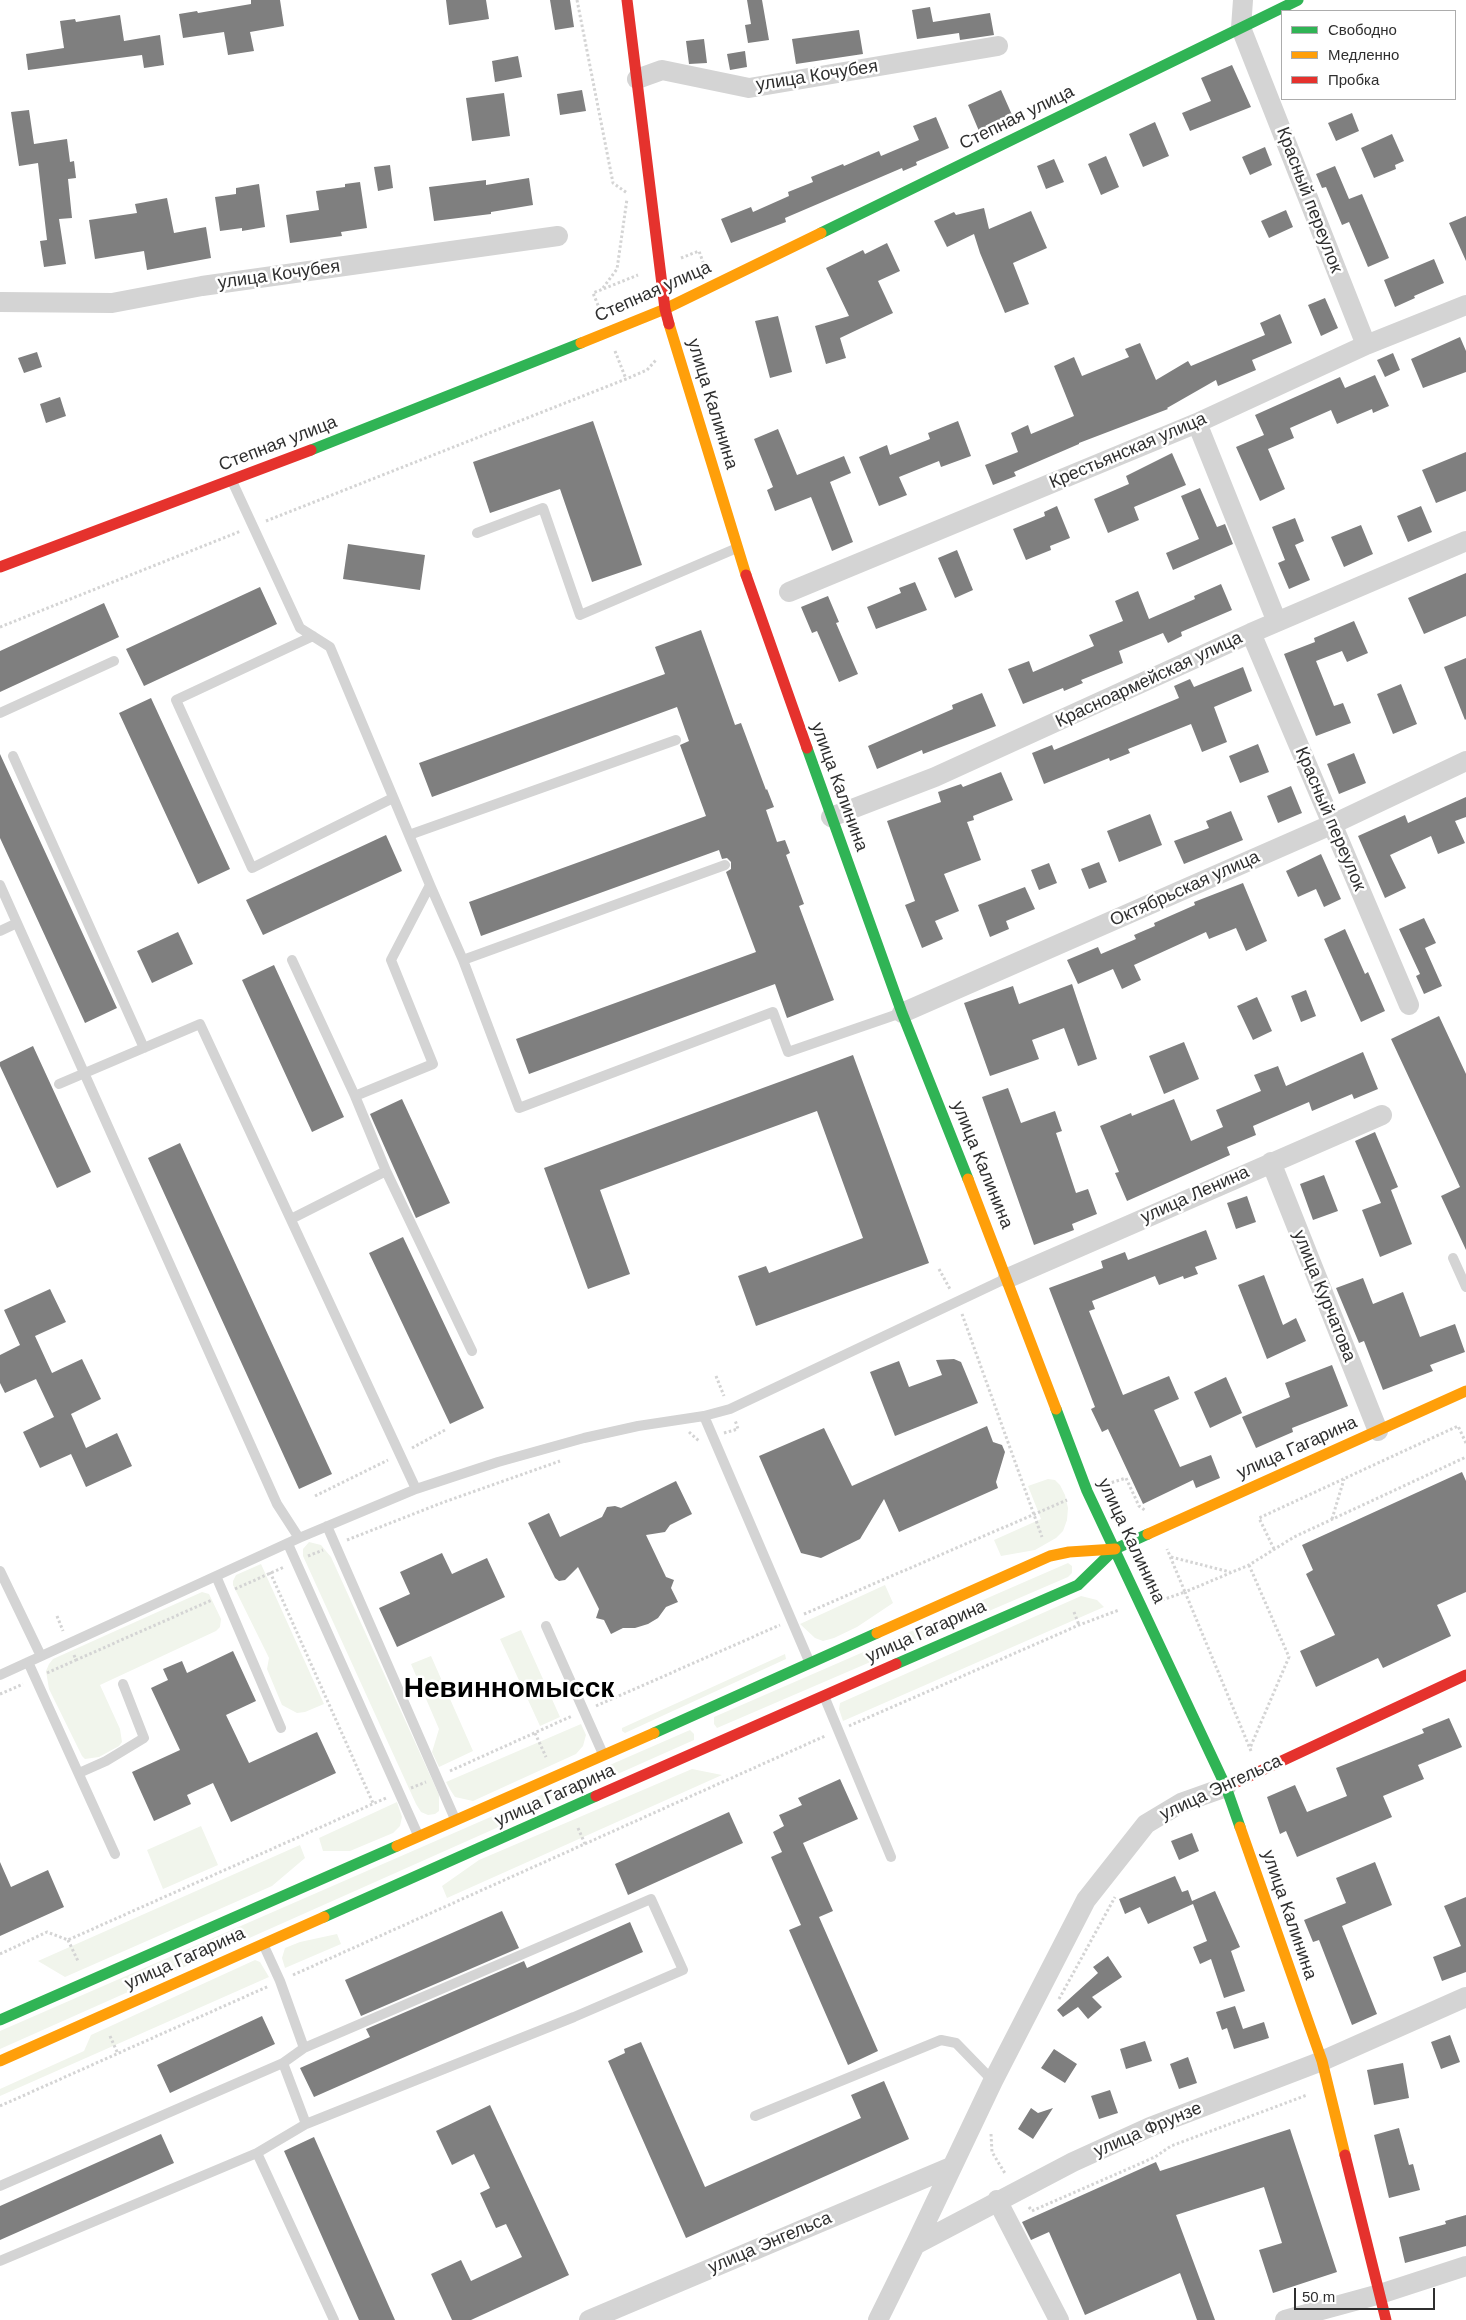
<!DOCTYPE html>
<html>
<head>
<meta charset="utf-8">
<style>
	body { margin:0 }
	#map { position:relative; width:1466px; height:2320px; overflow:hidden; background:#fff; font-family:Helvetica,sans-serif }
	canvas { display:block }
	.legend { position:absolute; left:1281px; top:10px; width:175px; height:90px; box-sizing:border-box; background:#fff; border:1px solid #acacac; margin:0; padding:6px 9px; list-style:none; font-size:15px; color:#2f2f2f }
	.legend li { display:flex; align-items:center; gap:10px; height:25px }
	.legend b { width:25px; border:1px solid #acacac }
	.scale { position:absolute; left:1294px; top:2288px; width:141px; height:22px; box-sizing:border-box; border:2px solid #2f2f2f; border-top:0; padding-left:6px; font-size:15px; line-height:18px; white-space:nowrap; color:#2f2f2f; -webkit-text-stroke:4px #fff; paint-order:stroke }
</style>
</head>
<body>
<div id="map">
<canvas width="1466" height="2320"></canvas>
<ul class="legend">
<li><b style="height:6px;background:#30b455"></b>Свободно</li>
<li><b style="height:6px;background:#ff9f0a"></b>Медленно</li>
<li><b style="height:6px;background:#e5322d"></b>Пробка</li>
</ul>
<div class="scale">50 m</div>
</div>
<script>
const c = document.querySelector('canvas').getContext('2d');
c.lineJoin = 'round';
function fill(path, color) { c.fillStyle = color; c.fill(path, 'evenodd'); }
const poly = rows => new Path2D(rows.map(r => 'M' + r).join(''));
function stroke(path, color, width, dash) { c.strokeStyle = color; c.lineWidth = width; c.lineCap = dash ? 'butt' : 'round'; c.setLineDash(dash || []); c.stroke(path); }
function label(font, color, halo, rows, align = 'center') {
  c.font = font + ' Helvetica,sans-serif'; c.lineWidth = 5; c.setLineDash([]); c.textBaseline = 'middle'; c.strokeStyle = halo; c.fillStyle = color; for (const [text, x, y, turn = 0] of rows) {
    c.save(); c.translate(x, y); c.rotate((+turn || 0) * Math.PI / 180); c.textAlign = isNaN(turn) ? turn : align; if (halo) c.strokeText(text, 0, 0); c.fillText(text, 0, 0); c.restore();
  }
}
const green = poly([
	[1048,1479,1055,1480,1060,1485,1065,1495,1068,1508,1067,1520,1063,1531,1056,1538,1035,1550,1001,1556,994,1540,1041,1519,1028,1486],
	[309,1542,321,1545,331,1557,439,1795,439,1811,435,1814,428,1815,421,1812,416,1804,303,1556,303,1549],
	[1068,1563,1072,1566,1072,1573,1068,1577,717,1728,714,1724,714,1717],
	[261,1564,324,1704,305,1712,297,1713,282,1705,267,1669,269,1658,233,1585,233,1581,236,1575],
	[885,1585,893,1603,857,1627,834,1638,823,1641,815,1638,800,1624],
	[202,1592,209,1594,221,1619,220,1627,216,1631,100,1685,120,1729,122,1742,119,1746,99,1757,85,1759,82,1756,49,1689,46,1671,49,1664,53,1659],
	[1081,1596,1097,1600,1104,1607,843,1721,839,1709,840,1703],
	[521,1630,560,1717,540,1726,500,1639],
	[785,1654,786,1659,625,1733,622,1731,622,1728],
	[431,1656,473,1751,439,1767,432,1752,439,1729,411,1664],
	[581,1724,586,1735,583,1746,576,1754,473,1801,455,1797,451,1791,446,1782],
	[690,1730,694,1734,694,1740,0,2049,0,2031],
	[692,1769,722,1775,447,1898,442,1886,479,1860],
	[397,1802,402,1817,400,1826,393,1833,350,1851,323,1851,319,1838],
	[201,1826,218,1865,163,1889,147,1850],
	[300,1845,305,1858,272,1886,65,1977,38,1961],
	[337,1934,341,1944,285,1968,282,1958,285,1948,300,1942],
	[255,1960,260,1962,269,1977,0,2096,0,2089,84,2051,91,2035]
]);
const building = poly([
	[251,0,280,0,284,26,250,32,254,51,228,55,224,32,183,38,179,14,197,11,198,13,251,4],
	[446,0,486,0,489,19,449,25],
	[550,0,570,0,574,27,555,30],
	[747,0,762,0,769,40,748,43,745,25,751,24],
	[930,7,933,22,990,13,994,35,960,40,959,33,917,39,912,10],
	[120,15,124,41,160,35,164,65,144,68,142,55,28,70,26,54,64,48,60,21,75,19,76,22],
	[859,30,863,54,796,64,792,39],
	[704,39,707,63,689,64,686,41],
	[745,51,747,67,730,70,727,54],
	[518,56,522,77,495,82,492,61],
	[1232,65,1251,107,1190,131,1182,113,1211,101,1201,78],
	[582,90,586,111,560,115,557,94],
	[1001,90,1013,117,979,131,968,105],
	[504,93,510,136,472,141,466,98],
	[29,110,34,144,67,139,70,162,74,161,76,178,68,179,72,218,59,219,66,264,44,267,40,241,47,240,38,163,19,166,11,112],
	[1352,113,1359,131,1336,141,1328,123],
	[936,117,949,148,916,162,917,165,903,171,902,168,785,218,786,222,731,243,721,219,751,207,753,212,789,196,788,192,813,182,811,177,843,164,844,166,879,151,881,156,919,140,913,126],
	[1155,122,1169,156,1143,167,1129,134],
	[1392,134,1404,161,1395,165,1396,169,1374,178,1361,148],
	[1265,147,1272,165,1250,175,1242,157],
	[1106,156,1119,187,1101,195,1088,164],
	[1054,159,1064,182,1046,189,1037,166],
	[390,165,393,188,378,191,374,167],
	[1335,166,1349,199,1362,194,1389,258,1368,267,1349,222,1342,225,1326,187,1322,188,1316,174],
	[529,178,533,205,491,212,491,214,434,221,429,187,486,180,486,185],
	[360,182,367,228,341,232,342,236,290,243,286,215,319,210,316,191,345,187,345,184],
	[259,184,265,227,242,231,242,228,220,231,215,197,236,194,236,188],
	[167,198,174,233,206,227,211,258,147,270,144,251,95,259,89,220,137,213,135,204],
	[984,208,989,229,1031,211,1047,248,1013,263,1029,304,1005,313,980,253,974,234,947,247,934,221,954,212,956,215],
	[1286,210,1293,227,1269,238,1261,221],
	[1466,216,1466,261,1449,223],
	[887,243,900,271,878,281,893,313,840,338,846,358,826,364,815,326,849,316,826,268,863,250,865,254],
	[1434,259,1444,283,1414,296,1415,298,1395,307,1384,280],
	[1325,298,1338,328,1321,336,1308,305],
	[1280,314,1292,343,1252,360,1256,370,1218,386,1216,380,1167,408,1168,409,1079,443,1079,444,1014,472,1016,476,993,485,985,465,1018,452,1011,433,1028,425,1031,434,1074,416,1054,366,1074,357,1082,376,1129,357,1125,349,1140,343,1156,380,1188,361,1191,366,1265,335,1260,323],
	[778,316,792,372,770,378,755,321],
	[1460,337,1466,351,1466,372,1423,388,1411,359],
	[37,352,42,367,24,373,18,358],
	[1393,353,1400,370,1385,377,1377,360],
	[1375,375,1389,406,1373,413,1372,409,1337,424,1331,410,1290,428,1294,438,1268,449,1285,489,1260,501,1236,447,1264,435,1255,415,1340,377,1345,388],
	[60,397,66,416,46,423,40,404],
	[593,421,642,565,592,582,560,489,490,513,473,462],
	[958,421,971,456,941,467,939,461,899,477,907,495,879,506,859,457,887,445,890,455,930,439,928,433],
	[778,429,797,475,844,456,851,473,830,482,853,542,832,551,811,497,775,511,767,490,773,487,754,439],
	[1466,452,1466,491,1436,503,1422,470],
	[1172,453,1186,485,1134,507,1139,520,1108,533,1094,499,1129,484,1126,476],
	[1200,488,1217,527,1225,524,1233,544,1173,570,1166,553,1199,539,1181,496],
	[1057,506,1070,538,1050,546,1051,550,1026,560,1013,529,1045,516,1044,512],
	[1421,506,1432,532,1408,542,1397,516],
	[1295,518,1304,541,1295,545,1310,580,1289,589,1278,563,1285,560,1272,527],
	[1361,525,1373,554,1344,567,1331,537],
	[348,544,425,555,420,590,343,579],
	[957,550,973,590,955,598,938,558],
	[1466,573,1466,616,1424,634,1408,598],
	[915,582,927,610,876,629,867,607,901,593,899,588],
	[1221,584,1232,610,1181,632,1182,636,1168,643,1163,633,1119,651,1123,663,1081,680,1083,683,1064,691,1063,688,1023,704,1008,669,1029,661,1033,672,1094,646,1089,635,1123,621,1115,601,1138,591,1149,619,1195,599,1194,596],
	[260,587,277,624,144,686,126,649],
	[828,596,839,622,836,623,858,674,839,682,817,631,812,633,801,607],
	[104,603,119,637,0,692,0,651],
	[1354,621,1368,653,1347,662,1342,651,1316,661,1334,706,1343,703,1351,723,1316,736,1284,654,1315,642,1314,638],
	[701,630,735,725,741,723,766,790,767,789,774,807,766,810,777,842,785,840,790,853,786,855,804,904,799,906,834,1000,787,1018,775,984,529,1074,516,1039,756,952,726,872,731,869,731,862,727,858,722,859,719,850,481,936,469,902,706,816,680,745,689,741,677,707,432,797,419,763,665,674,655,647],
	[1466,658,1466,719,1465,720,1444,667],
	[1243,667,1252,691,1214,707,1227,742,1202,752,1191,724,1128,749,1130,753,1110,761,1109,758,1044,784,1032,753,1052,745,1054,750,1179,698,1174,686,1190,679,1194,687],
	[1401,684,1417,724,1393,734,1377,694],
	[982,693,996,726,923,754,922,750,877,769,868,746,953,709,952,705],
	[151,698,230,869,198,884,119,713],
	[1258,744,1269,772,1240,783,1229,756],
	[1354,753,1366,783,1339,794,1327,764],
	[0,754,117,1008,85,1023,0,838],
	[1001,772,1013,800,973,816,974,820,967,822,981,860,944,874,959,911,935,921,943,939,922,948,905,905,915,901,887,821,941,802,938,792,961,784,963,787],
	[1291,786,1302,813,1278,823,1267,796],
	[1466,797,1466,817,1455,821,1465,843,1438,854,1431,836,1390,855,1406,888,1385,898,1358,836,1405,815,1408,823],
	[1231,811,1243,840,1184,864,1174,841,1209,828,1206,821],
	[1150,814,1162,845,1119,862,1107,831],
	[386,835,402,871,263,935,246,900],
	[1321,854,1341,899,1324,907,1316,889,1298,897,1286,871],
	[1099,862,1107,882,1089,889,1081,869],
	[1049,863,1057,883,1039,890,1031,870],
	[1243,883,1267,941,1246,951,1236,928,1209,939,1206,932,1134,965,1141,980,1122,989,1113,969,1078,984,1067,960,1098,947,1101,954,1136,939,1134,935,1155,926,1154,923,1195,905,1194,902],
	[1025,887,1035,909,1006,921,1009,929,990,937,978,905],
	[1424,918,1436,943,1425,948,1442,986,1424,994,1416,976,1420,974,1399,929],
	[1345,929,1365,974,1368,972,1385,1011,1361,1022,1324,939],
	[178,932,193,964,152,983,137,951],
	[274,965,344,1117,312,1132,242,980],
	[1072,984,1097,1059,1078,1066,1064,1028,1032,1040,1039,1059,990,1076,964,1003,1013,986,1019,1004],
	[1306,990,1316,1016,1301,1022,1291,996],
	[1257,997,1272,1031,1253,1040,1237,1006],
	[1439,1016,1466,1074,1466,1250,1441,1196,1460,1187,1391,1039],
	[1184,1042,1199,1079,1164,1094,1149,1056],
	[33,1046,91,1172,57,1188,0,1066,0,1062],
	[1363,1052,1378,1089,1354,1099,1352,1094,1312,1111,1309,1102,1253,1126,1256,1135,1227,1147,1230,1155,1127,1201,1115,1173,1119,1172,1100,1126,1131,1113,1132,1116,1174,1099,1191,1141,1223,1127,1216,1110,1261,1091,1254,1075,1278,1066,1286,1086],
	[853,1055,929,1263,756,1326,738,1276,766,1266,769,1273,863,1238,817,1111,600,1190,630,1274,588,1289,544,1168],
	[1008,1088,1021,1123,1055,1111,1062,1131,1056,1133,1076,1193,1088,1189,1097,1214,1072,1224,1074,1230,1034,1245,982,1097],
	[402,1099,450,1203,416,1218,370,1114],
	[1375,1132,1398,1187,1391,1190,1412,1244,1380,1257,1362,1210,1381,1203,1355,1141],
	[180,1143,332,1474,299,1489,148,1158],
	[1324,1175,1338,1211,1313,1220,1300,1184],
	[1247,1196,1256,1222,1236,1229,1227,1203],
	[1206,1230,1217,1259,1195,1267,1198,1274,1184,1279,1183,1276,1159,1285,1155,1276,1092,1301,1095,1309,1089,1311,1123,1395,1169,1376,1179,1399,1154,1410,1180,1467,1211,1455,1220,1478,1196,1488,1193,1480,1143,1504,1108,1429,1102,1432,1091,1409,1095,1407,1049,1288,1103,1268,1101,1261,1125,1252,1128,1260],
	[403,1237,484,1408,450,1424,369,1253],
	[1264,1275,1283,1325,1296,1318,1306,1341,1267,1359,1238,1285],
	[1363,1278,1373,1304,1403,1292,1420,1337,1455,1324,1465,1352,1430,1365,1433,1371,1383,1390,1364,1341,1359,1343,1336,1288],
	[50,1289,66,1322,35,1336,52,1373,82,1359,101,1399,71,1414,86,1448,117,1433,132,1466,86,1487,71,1454,40,1468,23,1432,54,1417,36,1379,5,1393,0,1383,0,1355,20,1345,4,1310],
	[954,1359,961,1362,978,1403,895,1436,870,1372,899,1361,909,1387,942,1375,936,1360],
	[1332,1365,1348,1406,1292,1428,1293,1432,1256,1448,1242,1417,1290,1397,1285,1383],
	[1226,1377,1242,1413,1210,1428,1194,1392],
	[987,1426,993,1442,1002,1445,1005,1452,996,1482,998,1488,899,1532,884,1499,860,1539,821,1558,801,1553,759,1456,824,1428,852,1486],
	[1462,1472,1466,1481,1466,1592,1437,1605,1451,1636,1383,1668,1378,1658,1316,1687,1300,1651,1335,1635,1306,1574,1313,1570,1302,1545],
	[676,1481,692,1514,670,1525,665,1532,646,1535,666,1577,674,1580,671,1588,678,1602,666,1607,658,1618,648,1624,635,1628,623,1628,611,1634,604,1620,596,1618,599,1609,578,1567,565,1580,559,1581,555,1578,528,1523,549,1513,560,1537,602,1517,607,1507,615,1506,621,1508],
	[442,1553,452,1574,487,1558,505,1597,397,1647,379,1608,410,1594,400,1572],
	[233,1651,256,1701,226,1715,249,1763,317,1732,336,1773,231,1822,213,1783,187,1795,191,1804,154,1821,132,1772,180,1750,151,1688,168,1680,163,1669,182,1661,187,1673],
	[1449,1718,1462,1747,1418,1765,1424,1779,1383,1796,1392,1817,1297,1857,1286,1831,1280,1834,1267,1797,1295,1785,1307,1812,1347,1796,1336,1768,1424,1733,1422,1729],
	[840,1779,858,1819,803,1843,833,1911,819,1917,878,2051,848,2065,789,1930,801,1925,771,1857,782,1852,773,1832,784,1826,779,1815,802,1805,798,1798],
	[729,1812,743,1843,628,1895,615,1864],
	[1192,1833,1199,1851,1179,1860,1171,1841],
	[0,1862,11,1887,48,1870,64,1907,0,1936],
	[1375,1862,1392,1905,1342,1926,1377,2014,1352,2025,1319,1940,1313,1942,1304,1920,1346,1903,1336,1878],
	[1175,1876,1182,1892,1188,1890,1192,1901,1215,1891,1240,1947,1231,1951,1245,1991,1224,1998,1211,1959,1200,1964,1193,1947,1207,1941,1193,1904,1148,1924,1140,1907,1125,1914,1119,1899],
	[1466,1897,1466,1972,1442,1981,1433,1957,1461,1946,1444,1906],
	[502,1911,519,1948,361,2016,345,1980],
	[630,1922,643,1952,314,2097,300,2068,370,2037,366,2029,524,1961,527,1968],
	[1108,1956,1122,1977,1092,1997,1102,2007,1088,2019,1078,2007,1063,2017,1057,2010,1098,1973,1093,1967],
	[1235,2006,1243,2029,1264,2022,1269,2038,1234,2049,1227,2028,1222,2030,1216,2012],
	[262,2016,275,2044,170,2093,157,2065],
	[1450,2035,1460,2062,1441,2069,1431,2042],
	[1145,2041,1152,2061,1126,2069,1120,2049],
	[641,2042,705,2187,861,2118,851,2095,884,2081,909,2139,686,2238,608,2061,625,2053,624,2049],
	[1054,2049,1077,2064,1065,2083,1041,2068],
	[1188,2057,1197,2083,1179,2089,1170,2064],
	[1403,2063,1409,2098,1374,2105,1367,2070],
	[1110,2090,1118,2113,1099,2119,1091,2096],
	[490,2105,569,2275,471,2320,452,2320,431,2274,461,2260,471,2281,522,2257,506,2224,496,2228,480,2193,490,2188,474,2154,452,2165,436,2131],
	[1031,2108,1038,2113,1053,2108,1033,2139,1018,2129],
	[1399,2128,1409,2165,1413,2164,1420,2190,1389,2198,1374,2135],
	[1290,2129,1337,2272,1273,2293,1259,2250,1282,2243,1264,2187,1176,2215,1215,2320,1197,2320,1180,2273,1085,2315,1049,2232,1031,2240,1022,2222,1156,2162,1160,2171],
	[161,2134,174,2163,0,2240,0,2206],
	[314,2137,395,2320,359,2320,284,2151],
	[1466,2215,1466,2246,1405,2263,1399,2237,1446,2224,1445,2221]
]);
const path = poly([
	[577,0,613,183,627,193],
	[681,258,699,251,704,265],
	[603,288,617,269,627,199],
	[600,310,593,293,638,275],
	[615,351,626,379],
	[266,521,626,379,647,370,656,360],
	[0,627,241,531],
	[939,1269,951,1291],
	[962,1314,1042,1537],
	[716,1376,724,1396],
	[689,1432,699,1441],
	[724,1433,738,1429,735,1420],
	[412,1448,445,1430],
	[1107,1484,1126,1478,1139,1506,1146,1511],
	[315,1496,388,1460],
	[1332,1519,1344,1479],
	[347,1540,444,1502,560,1461],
	[1274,1549,1259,1518,1458,1426,1466,1443],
	[308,1556,323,1550],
	[1171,1557,1230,1572],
	[1249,1565,1289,1657,1250,1748],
	[270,1572,373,1803],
	[235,1589,284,1567],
	[1162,1600,1185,1592,1167,1549],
	[1074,1612,1079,1625],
	[804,1614,1067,1500],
	[57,1616,63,1631],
	[74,1655,76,1660,212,1600],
	[47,1673,76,1660],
	[0,1694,23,1684],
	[596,1706,780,1625],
	[849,1726,1079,1625,1119,1610],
	[535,1733,546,1757],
	[1251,1751,1185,1592,1249,1565,1294,1537,1466,1457],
	[450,1771,572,1716],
	[411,1788,426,1782],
	[578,1828,585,1844],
	[68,1940,78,1961],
	[0,1954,47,1932,68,1940,386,1798],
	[293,1975,825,1736],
	[1059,1999,1115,1897],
	[110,2036,118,2054],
	[0,2106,269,1986],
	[991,2134,992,2152,1006,2175],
	[1029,2207,1032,2211,1155,2157,1171,2146,1307,2095]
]);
const lane = poly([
	[232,481,300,628,330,647,430,885,391,960,433,1064,355,1096],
	[477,533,543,508,580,615,737,548],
	[313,636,176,700,252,868,393,798],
	[0,713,114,661],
	[13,756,144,1048],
	[409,835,676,740],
	[725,865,463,960,519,1108,773,1012,788,1052,901,1013],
	[0,885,277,1504,299,1538],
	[430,885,463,960],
	[0,931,17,923],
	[292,960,355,1096,386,1171],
	[59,1084,200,1024,416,1489],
	[291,1219,386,1171,472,1351],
	[1453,1258,1466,1287],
	[704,1416,809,1661],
	[327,1526,455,1819],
	[288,1544,418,1835],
	[0,1571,41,1656],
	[216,1576,281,1728],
	[546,1626,603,1754],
	[28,1662,115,1854],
	[0,1675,299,1538,416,1489,498,1462,584,1438,638,1426,704,1416,730,1409,1007,1278],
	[824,1696,891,1857],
	[79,1773,106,1761,144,1738,123,1684],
	[264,1946,280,1981,304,2048,283,2063,306,2124],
	[304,2048,651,1899,683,1970,574,2017,306,2124,257,2153,334,2320],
	[755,2116,941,2040,956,2043,993,2081],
	[0,2186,283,2063],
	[0,2261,257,2153]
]);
const street = poly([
	[1243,0,1241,28,1366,345],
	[637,79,662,70,749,88,998,46],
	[0,302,112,303,202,286,558,236],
	[1197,423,1277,622],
	[789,592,1197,423,1366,345,1466,305],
	[1251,633,1409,1005],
	[831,817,935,777,1251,633,1466,541],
	[902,1013,1333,824,1466,761],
	[1271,1162,1378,1431],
	[1008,1278,1382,1115],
	[997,2200,1059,2320],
	[915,2245,993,2081,1086,1900,1146,1824,1181,1803,1226,1787],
	[589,2320,951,2167],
	[878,2320,915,2245,1073,2162,1150,2127,1322,2061,1466,1997],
	[1285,2320,1380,2294,1466,2266]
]);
const fast = poly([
	[821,233,1298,0],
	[311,450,581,343],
	[807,748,902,1013,968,1179],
	[1056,1409,1087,1491,1226,1787,1240,1827],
	[896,1664,1078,1585,1115,1549,1148,1534],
	[654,1733,877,1633],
	[324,1917,596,1796],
	[0,2020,397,1846]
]);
const slow = poly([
	[669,324,746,575],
	[581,343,665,309,821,233],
	[968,1179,1056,1409],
	[1148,1534,1466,1391],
	[877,1633,1050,1556,1069,1552,1115,1549],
	[1240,1827,1322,2061,1345,2155],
	[397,1846,654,1733],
	[0,2061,324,1917]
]);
const jam = poly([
	[627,0,665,309,669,324],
	[0,567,311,450],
	[746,575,807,748],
	[1226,1787,1466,1675],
	[596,1796,896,1664],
	[1345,2155,1386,2320]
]);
const streetNames = [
	["улица Кочубея",817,76,-9],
	["Степная улица",1017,118,-26],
	["Красный переулок",1309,200,69],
	["улица Кочубея",279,275,-8],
	["Степная улица",653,292,-24],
	["улица Калинина",712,404,73],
	["Степная улица",278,444,-21],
	["Крестьянская улица",1128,451,-23],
	["Красноармейская улица",1149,680,-25],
	["улица Калинина",839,787,70],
	["Красный переулок",1330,819,67],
	["Октябрьская улица",1185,889,-24],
	["улица Калинина",982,1165,68],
	["улица Ленина",1195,1195,-24],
	["улица Курчатова",1324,1296,68],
	["улица Гагарина",1297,1448,-24],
	["улица Калинина",1131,1541,65],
	["улица Гагарина",926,1632,-24],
	["улица Энгельса",1221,1788,-25],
	["улица Гагарина",555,1796,-24],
	["улица Калинина",1289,1915,71],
	["улица Гагарина",185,1959,-24],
	["улица Фрунзе",1148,2130,-23],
	["улица Энгельса",770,2243,-23]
];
const townNames = [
	["Невинномысск",509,1689]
];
fill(green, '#f1f5ec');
fill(building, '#7f7f7f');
stroke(path, '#d4d4d4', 3, [2.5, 2.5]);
stroke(lane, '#d4d4d4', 10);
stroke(street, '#d4d4d4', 20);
stroke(fast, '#30b455', 11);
stroke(slow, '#ff9f0a', 11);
stroke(jam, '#e5322d', 11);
label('18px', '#2f2f2f', '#fff', streetNames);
label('bold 28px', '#000', '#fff', townNames);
</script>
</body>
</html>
